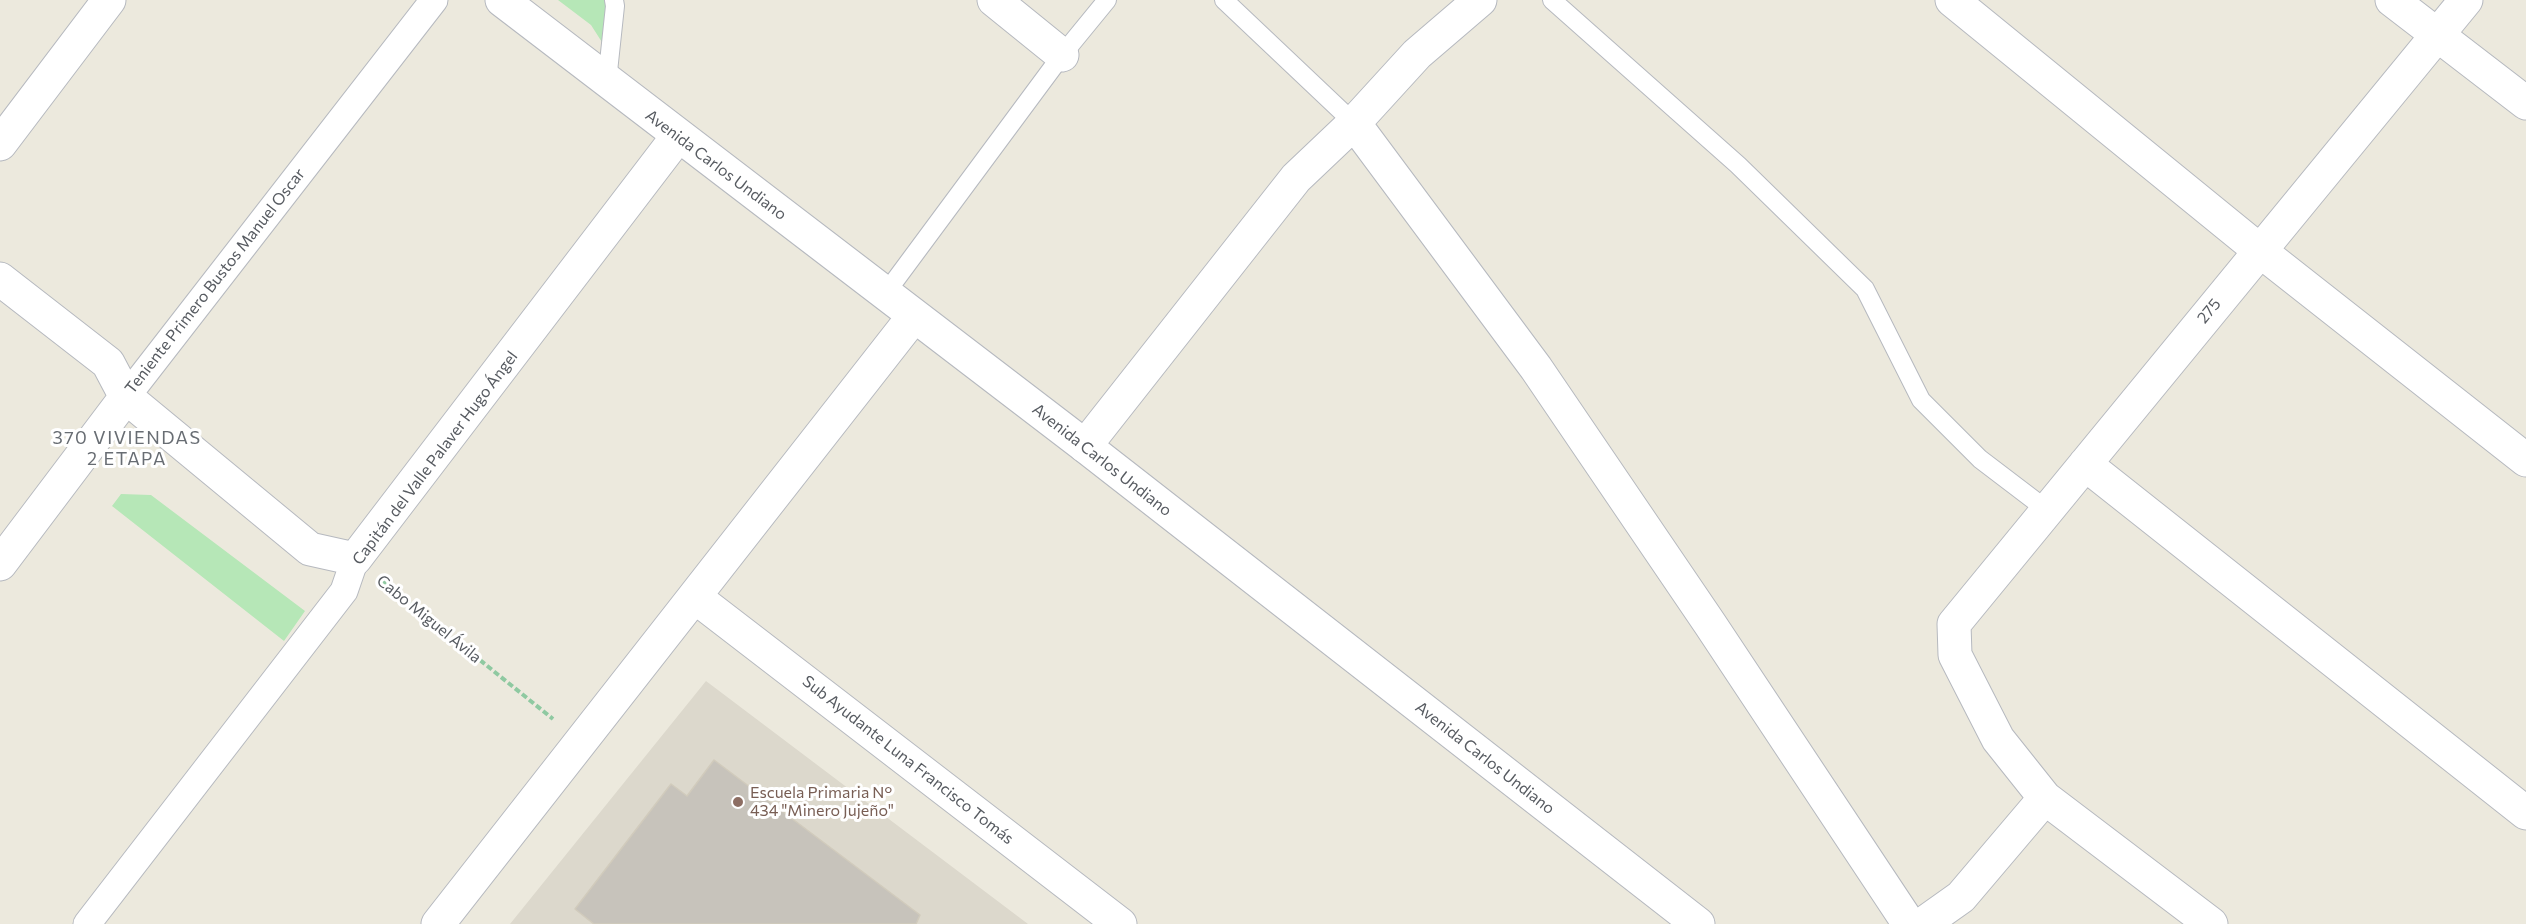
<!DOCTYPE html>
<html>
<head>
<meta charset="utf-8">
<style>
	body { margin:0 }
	canvas { display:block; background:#ece9dd }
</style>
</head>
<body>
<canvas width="2526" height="924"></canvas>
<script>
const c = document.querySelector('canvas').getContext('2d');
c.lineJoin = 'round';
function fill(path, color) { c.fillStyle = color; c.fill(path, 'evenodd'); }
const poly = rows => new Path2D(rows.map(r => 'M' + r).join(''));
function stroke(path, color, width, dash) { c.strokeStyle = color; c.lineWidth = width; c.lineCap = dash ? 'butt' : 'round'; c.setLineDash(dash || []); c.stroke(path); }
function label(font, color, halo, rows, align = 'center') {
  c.font = font + ' Commissioner,sans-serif'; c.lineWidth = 6; c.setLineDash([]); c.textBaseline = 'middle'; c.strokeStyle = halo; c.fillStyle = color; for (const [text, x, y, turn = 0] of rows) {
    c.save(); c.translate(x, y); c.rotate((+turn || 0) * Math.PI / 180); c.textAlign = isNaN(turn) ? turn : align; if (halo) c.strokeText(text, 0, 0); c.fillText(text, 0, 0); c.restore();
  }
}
const education = poly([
	[706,681,1028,924,510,924]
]);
const green = poly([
	[558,0,607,0,607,50,591,25],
	[121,494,151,495,305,611,284,641,112,506]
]);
const building = poly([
	[714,760,920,915,916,924,594,924,575,909,671,784,687,796,714,760]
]);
const path = poly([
	[382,581,553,719]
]);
const service = poly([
	[1224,0,1354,123],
	[1552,0,1738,165,1865,289,1921,400,1980,459,2047,510],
	[607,81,615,6,614,0],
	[885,294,1062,55,1107,0]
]);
const pedestrian = poly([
	[126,397,434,0],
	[87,924,344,591,355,559]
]);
const minor = poly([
	[994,0,1062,55],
	[1952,0,2259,250,2526,460],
	[2392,0,2526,103],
	[1354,123,1536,368,1710,624,1909,924],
	[0,144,109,0],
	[0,279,108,363,126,397,310,549,355,559,678,136],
	[1085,446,1296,178,1354,123,1417,54,1480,0],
	[2085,464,2526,813],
	[0,564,126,397],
	[695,597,1120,924],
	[438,924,914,316],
	[1923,924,1961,897,2045,798],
	[2211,924,2045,798,1998,739,1955,655,1954,624,2466,0]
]);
const tertiary = poly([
	[502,0,1085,446,1698,924]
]);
const markers = [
	[738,802,6,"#8d6e63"]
];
const streetNames = [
	["Avenida Carlos Undiano",716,165,37],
	["Teniente Primero Bustos Manuel Oscar",215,281,-52],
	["275",2209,311,-51],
	["Capitán del Valle Palaver Hugo Ángel",435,458,-53],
	["Avenida Carlos Undiano",1102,460,38],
	["Cabo Miguel Ávila",429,619,39],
	["Avenida Carlos Undiano",1485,758,38],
	["Sub Ayudante Luna Francisco Tomás",908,760,38]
];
const educationNames = [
	["Escuela Primaria N°",750,793],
	["434 \"Minero Jujeño\"",750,811]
];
const neighbourhoodNames = [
	["370 VIVIENDAS",127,438],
	["2 ETAPA",127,459]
];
fill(education, '#dcd8cc');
fill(green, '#b6e7b7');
fill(building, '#c7c3bb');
stroke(building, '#d1cbbc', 1.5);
stroke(service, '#b6b9bf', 20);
stroke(pedestrian, '#b6b9bf', 29);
stroke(minor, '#b6b9bf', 35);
stroke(tertiary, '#b6b9bf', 35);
stroke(path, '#8fc9a1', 4, [6, 3]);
stroke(service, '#fff', 18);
stroke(pedestrian, '#fff', 27);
stroke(minor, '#fff', 33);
stroke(tertiary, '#fff', 33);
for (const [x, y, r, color] of markers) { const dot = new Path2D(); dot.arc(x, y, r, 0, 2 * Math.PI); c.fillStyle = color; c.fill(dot); stroke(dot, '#fff', 2); }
label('16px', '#575b61', '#fff', streetNames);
label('16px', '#785e54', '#fff', educationNames, 'left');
c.letterSpacing = '1.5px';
label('18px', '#686d73', '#fff', neighbourhoodNames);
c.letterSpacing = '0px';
</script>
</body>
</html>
